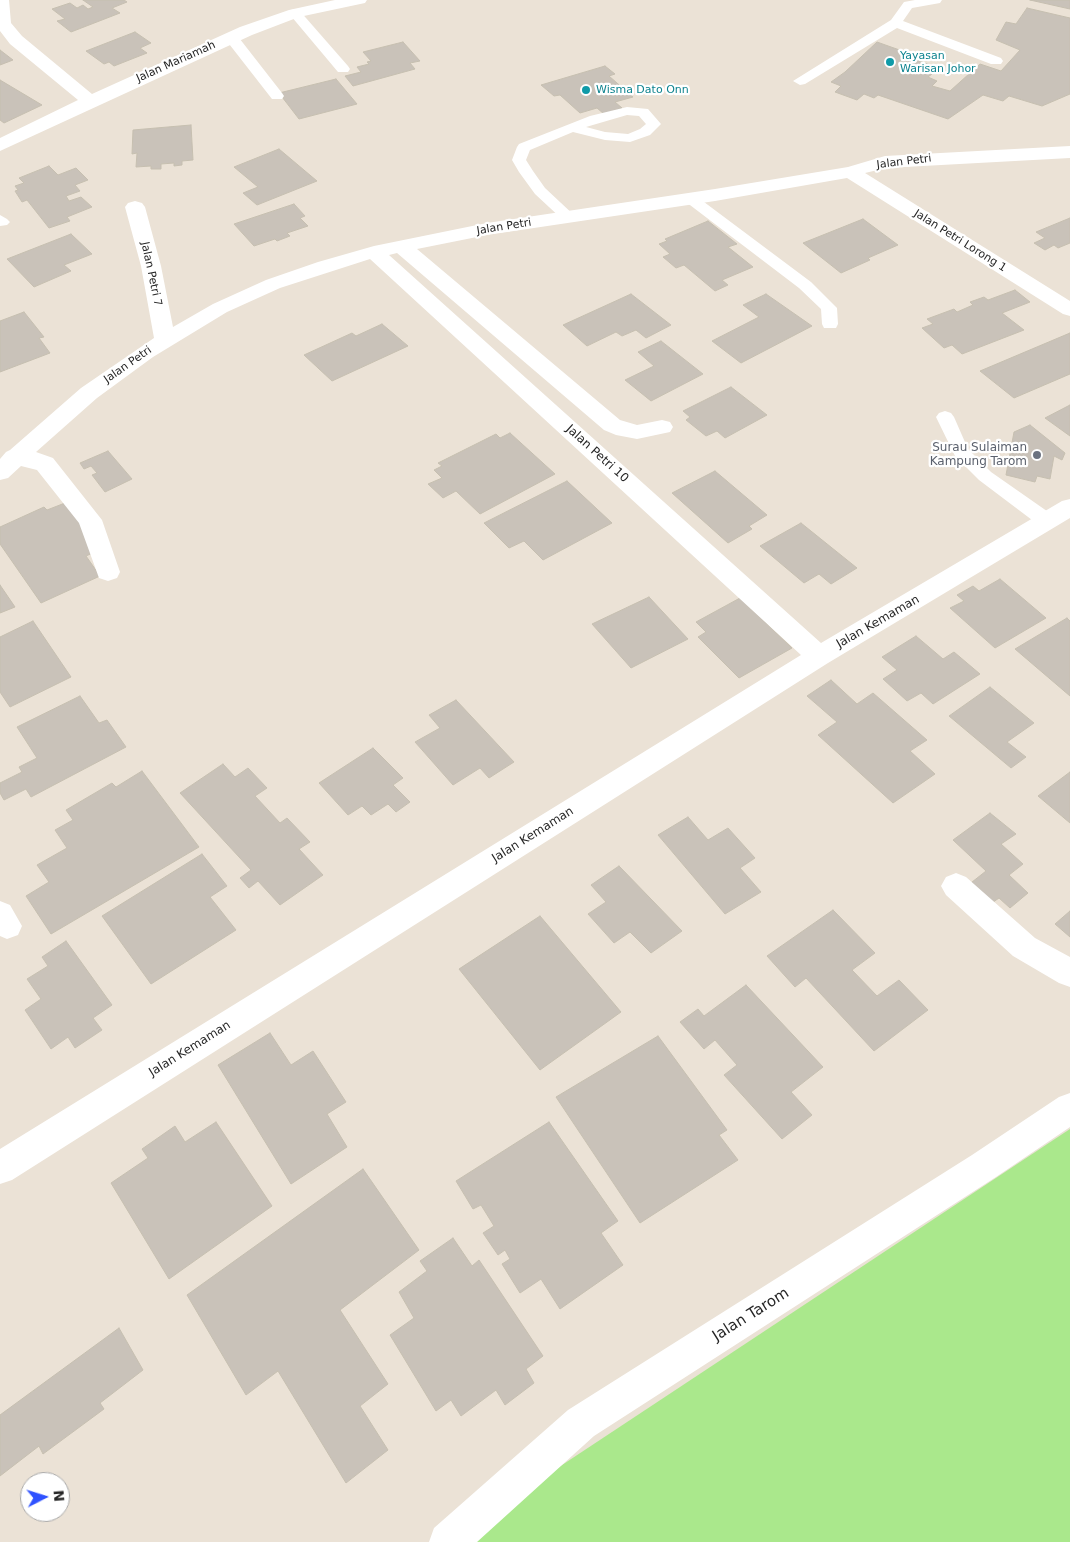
<!DOCTYPE html>
<html>
<head>
<meta charset="utf-8">
<style>
	body { margin:0 }
	#map { position:relative; width:1070px; height:1542px; overflow:hidden; background:#ebe2d6; font-family:"DejaVu Sans",sans-serif }
	canvas { display:block }
	.north { position:absolute; left:20px; top:1472px; width:50px; height:50px; box-sizing:border-box; background:#fff; border:1px solid #a8a8a8; border-radius:50%; rotate:85deg; font-size:14px; font-weight:700; line-height:20px; text-align:center; color:#262626 }
	.north::after { content:''; display:block; margin:auto; width:18px; height:22px; background:#2f52ff; clip-path:polygon(50% 0,100% 100%,50% 72%,0 100%) }
</style>
</head>
<body>
<div id="map">
<canvas width="1070" height="1542"></canvas>
<div class="north">N</div>
</div>
<script>
const c = document.querySelector('canvas').getContext('2d');
c.lineJoin = 'round';
function fill(path, color) { c.fillStyle = color; c.fill(path, 'evenodd'); }
const poly = rows => new Path2D(rows.map(r => 'M' + r).join(''));
function stroke(path, color, width, dash) { c.strokeStyle = color; c.lineWidth = width; c.lineCap = dash ? 'butt' : 'round'; c.setLineDash(dash || []); c.stroke(path); }
function label(font, color, halo, rows, align = 'center') {
  c.font = font + ' "DejaVu Sans",sans-serif'; c.lineWidth = 4.5; c.setLineDash([]); c.textBaseline = 'middle'; c.strokeStyle = halo; c.fillStyle = color; for (const [text, x, y, turn = 0] of rows) {
    c.save(); c.translate(x, y); c.rotate((+turn || 0) * Math.PI / 180); c.textAlign = isNaN(turn) ? turn : align; if (halo) c.strokeText(text, 0, 0); c.fillText(text, 0, 0); c.restore();
  }
}
const green = poly([
	[1070,1129,1070,1542,464,1542,488,1514]
]);
const building = poly([
	[83,0,124,0,127,2,112,8,120,13,71,32,57,21,65,19,52,9,70,3,77,8,83,5,88,9,93,7,83,0],
	[1030,0,1070,0,1070,9,1030,0],
	[1027,8,1070,18,1070,94,1042,106,1009,96,1003,101,983,95,948,119,878,95,874,98,864,94,857,100,835,92,841,86,831,82,845,72,877,42,922,58,919,61,940,68,928,77,937,81,932,86,950,91,980,64,1001,71,1020,50,996,40,1006,22,1016,24,1027,8],
	[135,32,151,43,140,48,147,53,114,66,109,62,104,64,86,51,135,32],
	[403,42,420,61,410,63,415,69,353,86,345,76,361,72,357,67,369,64,367,62,371,61,363,52,403,42],
	[0,50,13,60,0,65,0,50],
	[605,66,615,74,609,76,633,97,615,102,622,108,604,114,597,108,580,113,560,95,554,96,541,85,605,66],
	[336,79,357,104,299,119,279,93,336,79],
	[0,80,42,105,4,123,0,120,0,80],
	[191,125,193,160,182,161,182,165,174,166,174,163,161,164,161,169,151,169,151,166,136,167,137,153,132,154,133,130,191,125],
	[279,149,317,181,257,205,243,193,258,187,234,167,279,149],
	[49,166,58,175,76,168,88,180,75,185,80,191,66,196,69,201,81,197,92,207,67,217,70,221,49,228,27,200,22,202,15,191,18,190,15,186,24,183,19,178,49,166],
	[294,204,305,216,300,218,308,226,287,233,290,236,277,241,275,239,254,246,234,224,294,204],
	[1070,218,1070,243,1058,248,1054,245,1045,250,1034,243,1045,238,1036,232,1070,218],
	[863,219,898,245,868,258,870,260,841,273,803,243,863,219],
	[708,221,737,244,728,247,753,267,722,280,728,285,715,291,684,265,676,268,663,257,670,254,659,244,667,241,665,239,708,221],
	[71,234,92,254,64,265,71,271,34,287,7,259,71,234],
	[1015,290,1030,302,1002,313,1024,330,962,354,952,345,944,348,922,328,933,324,927,319,954,309,957,312,973,305,970,302,984,297,988,300,1015,290],
	[631,294,671,325,646,338,636,330,622,336,616,332,587,346,563,325,631,294],
	[766,294,812,326,741,363,712,341,759,317,743,305,766,294],
	[24,312,44,337,39,338,50,353,0,372,0,321,24,312],
	[382,324,408,346,332,381,304,355,352,333,356,336,382,324],
	[1070,333,1070,374,1014,398,980,371,1070,333],
	[661,341,703,374,651,401,625,380,654,366,638,352,661,341],
	[731,387,767,415,725,438,717,431,706,436,686,420,690,417,683,411,731,387],
	[1070,405,1070,436,1045,418,1070,405],
	[1030,425,1065,453,1062,460,1054,456,1050,479,1037,476,1035,482,1006,475,1014,432,1030,425],
	[510,433,555,474,480,514,456,491,443,498,428,484,442,478,434,470,442,466,438,463,496,434,500,438,510,433],
	[108,451,132,479,105,492,92,475,97,473,91,466,84,469,80,463,108,451],
	[715,471,767,515,749,526,752,529,728,543,672,493,715,471],
	[567,481,612,523,543,560,524,541,509,548,484,523,567,481],
	[65,503,99,550,86,556,100,576,41,603,0,544,0,527,44,507,47,510,65,503],
	[801,523,857,568,831,584,819,574,804,583,760,546,801,523],
	[1000,579,1046,618,995,648,950,608,964,601,957,595,973,586,979,591,1000,579],
	[0,585,15,607,0,613,0,585],
	[649,597,688,639,631,668,592,624,649,597],
	[740,598,792,648,739,678,698,637,706,632,696,622,740,598],
	[1067,618,1070,621,1070,696,1015,649,1067,618],
	[33,621,71,677,10,707,0,692,0,637,33,621],
	[916,636,943,659,954,652,980,674,933,704,921,693,907,701,883,679,897,670,882,657,916,636],
	[831,680,857,704,873,693,927,740,910,751,935,774,893,803,818,735,837,722,807,696,831,680],
	[990,687,1034,723,1007,742,1026,757,1011,768,949,716,990,687],
	[80,696,99,723,107,720,126,747,31,797,26,789,4,800,0,793,0,783,22,772,19,767,37,758,17,727,80,696],
	[456,700,514,762,489,778,480,768,453,785,415,742,440,728,429,715,456,700],
	[373,748,403,778,393,785,410,802,396,812,388,804,371,815,362,806,348,815,319,783,373,748],
	[223,764,235,777,248,768,267,788,255,796,280,823,287,818,310,842,299,849,323,875,280,905,258,881,249,888,240,878,251,870,180,793,223,764],
	[142,771,199,847,51,934,26,896,49,882,37,865,67,848,55,830,73,820,66,810,112,783,116,787,142,771],
	[1070,772,1070,823,1038,796,1070,772],
	[990,813,1016,834,1001,844,1023,864,1009,875,1028,893,1010,908,999,898,989,905,967,886,986,871,953,840,990,813],
	[688,817,708,840,728,828,755,858,740,868,761,892,725,914,658,835,688,817],
	[202,854,227,886,210,897,236,930,151,984,102,916,202,854],
	[619,866,682,931,651,953,630,932,614,943,588,914,606,902,591,885,619,866],
	[833,910,875,953,852,970,877,996,899,980,928,1010,874,1051,806,978,795,987,767,956,833,910],
	[1070,911,1070,937,1055,924,1070,911],
	[540,916,621,1012,540,1070,459,969,540,916],
	[66,941,112,1005,93,1018,102,1030,75,1048,68,1037,51,1049,25,1010,41,999,27,979,48,966,42,957,66,941],
	[746,985,823,1067,791,1092,812,1115,782,1139,724,1075,737,1065,715,1040,704,1049,680,1022,698,1009,704,1016,746,985],
	[270,1033,291,1065,313,1051,346,1102,327,1114,347,1147,291,1184,218,1065,270,1033],
	[658,1036,727,1130,719,1135,738,1160,640,1223,556,1097,658,1036],
	[216,1122,272,1206,169,1279,111,1183,148,1158,142,1149,175,1126,185,1142,216,1122],
	[549,1122,618,1221,601,1233,623,1265,560,1309,541,1279,520,1293,502,1264,510,1259,505,1250,498,1255,483,1233,494,1226,481,1205,473,1209,456,1181,549,1122],
	[363,1169,419,1250,340,1310,388,1384,360,1406,388,1450,346,1483,278,1371,246,1395,187,1295,363,1169],
	[453,1238,472,1266,479,1260,543,1356,526,1369,534,1383,505,1405,496,1390,461,1416,451,1400,436,1411,390,1335,414,1318,399,1292,427,1271,420,1261,453,1238],
	[119,1328,143,1370,100,1403,104,1409,43,1454,39,1446,0,1476,0,1415,119,1328]
]);
const service = poly([
	[915,0,942,0,940,3,912,8,903,21,1001,58,1003,61,1001,64,991,64,897,28,805,84,800,85,793,81,891,20,904,2,915,0],
	[295,9,299,10,348,66,350,69,348,72,338,72,291,16,289,13,291,10,295,9],
	[231,33,236,34,282,93,284,96,282,99,272,99,226,40,225,37,231,33],
	[627,107,648,109,661,124,650,135,630,142,605,140,573,132,530,150,526,160,533,171,545,188,576,217,573,220,563,220,535,194,519,172,512,160,517,147,519,144,590,116,627,107],
	[627,115,639,116,646,124,640,129,628,134,605,132,586,127,627,115],
	[691,195,696,196,811,282,837,308,838,324,836,328,824,328,822,324,821,309,799,288,686,202,684,199,686,196,691,195],
	[0,215,7,219,10,222,7,225,0,226,0,215],
	[945,411,951,413,954,417,968,449,991,472,1054,516,1056,521,1054,526,1047,527,1040,526,979,480,955,456,936,417,939,413,945,411]
]);
const minor = poly([
	[0,0,9,0,11,23,22,36,92,94,240,27,289,10,335,0,367,0,365,3,299,17,252,35,0,151,0,138,78,100,10,44,0,31,0,0],
	[1070,146,1070,158,886,168,865,173,1070,301,1070,316,1063,314,847,178,715,201,487,235,417,249,620,420,637,425,662,420,670,422,673,427,670,432,637,439,616,435,604,430,397,253,389,255,821,643,1062,501,1070,499,1070,518,828,663,12,1180,0,1184,0,1149,801,655,370,259,280,288,227,312,153,357,97,398,36,452,53,458,102,520,120,572,117,578,108,581,99,578,79,523,37,470,21,466,8,478,0,480,0,459,6,452,10,450,81,388,154,338,141,266,125,207,128,203,135,201,142,203,145,207,161,266,173,327,213,304,266,280,318,262,374,246,487,223,715,189,848,167,885,156,1070,146],
	[956,873,966,877,1035,938,1070,957,1070,987,1059,983,1013,956,946,895,941,886,946,877,956,873],
	[0,901,10,905,22,926,18,935,7,939,0,936,0,901],
	[1070,1093,1070,1127,996,1177,594,1436,477,1542,429,1542,434,1528,568,1410,972,1155,1059,1097,1070,1093]
]);
const markers = [
	[890,62,5,"#0f9aa8"],
	[586,90,5,"#0f9aa8"],
	[1037,455,5,"#6b7280"]
];
const farCulturenames = [
	["Yayasan",900,56],
	["Warisan Johor",900,69],
	["Wisma Dato Onn",596,90]
];
const farStreetnames = [
	["Jalan Mariamah",176,62,-24],
	["Jalan Petri",904,162,-7],
	["Jalan Petri",504,227,-9],
	["Jalan Petri Lorong 1",960,241,32],
	["Jalan Petri 7",151,274,78],
	["Jalan Petri",128,365,-35]
];
const worshipNames = [
	["Surau Sulaiman",1027,448],
	["Kampung Tarom",1027,462]
];
const streetNames = [
	["Jalan Petri 10",597,454,42],
	["Jalan Kemaman",878,622,-30],
	["Jalan Kemaman",533,835,-32],
	["Jalan Kemaman",190,1049,-32]
];
const nearStreetnames = [
	["Jalan Tarom",751,1315,-32]
];
fill(green, '#aae88c');
fill(building, '#c9c2b9');
stroke(building, '#c6bfb0', 1);
fill(service, '#fff');
fill(minor, '#fff');
for (const [x, y, r, color] of markers) { const dot = new Path2D(); dot.arc(x, y, r, 0, 2 * Math.PI); c.fillStyle = color; c.fill(dot); stroke(dot, '#fff', 2); }
label('11px', '#0d838f', '#fff', farCulturenames, 'left');
label('11px', '#262626', '#fff', farStreetnames);
label('12px', '#5b616d', '#fff', worshipNames, 'right');
label('12px', '#262626', '#fff', streetNames);
label('15px', '#262626', '#fff', nearStreetnames);
</script>
</body>
</html>
